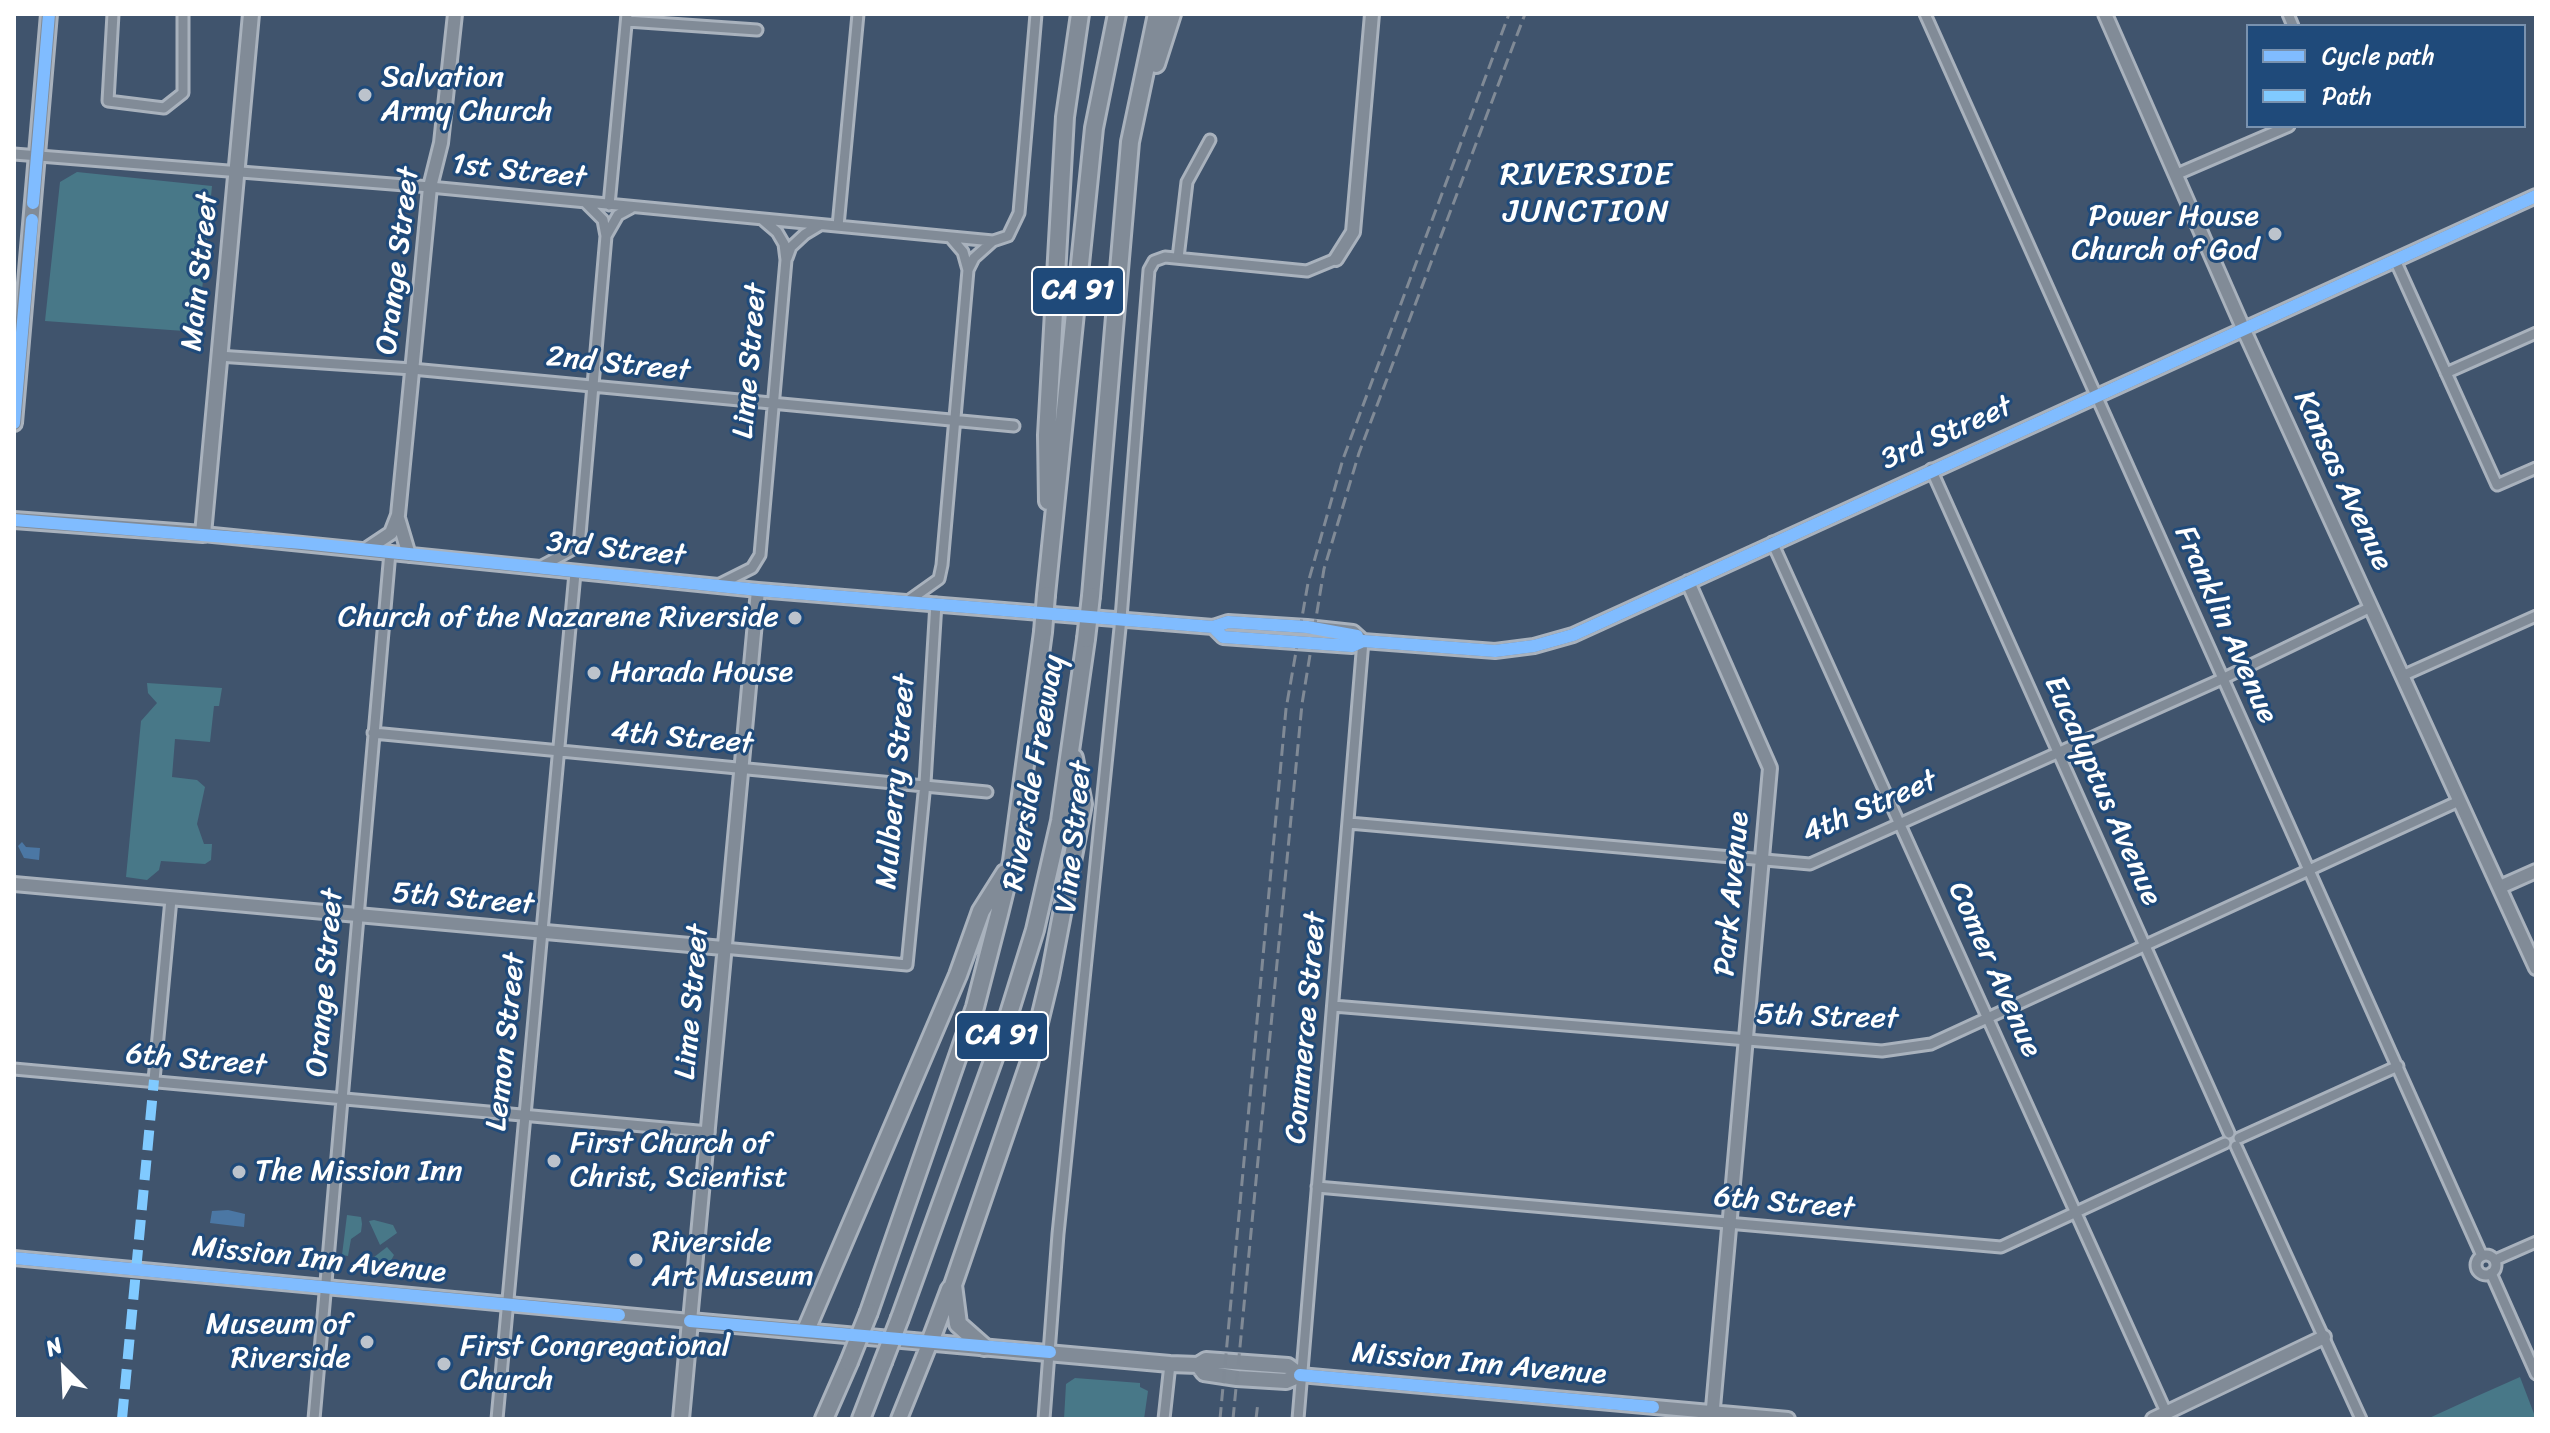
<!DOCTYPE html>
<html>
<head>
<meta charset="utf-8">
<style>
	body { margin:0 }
	#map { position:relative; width:2550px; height:1433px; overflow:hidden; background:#40546d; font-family:Sriracha,sans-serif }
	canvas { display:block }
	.frame { position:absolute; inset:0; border:16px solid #fff; pointer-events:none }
	.legend { position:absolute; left:2246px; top:24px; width:280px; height:104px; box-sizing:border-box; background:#1f4a7a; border:2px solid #7992af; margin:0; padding:10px 14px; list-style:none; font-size:24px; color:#fff }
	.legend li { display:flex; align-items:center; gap:16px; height:40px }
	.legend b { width:40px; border:2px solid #7992af }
	.north { position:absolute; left:24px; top:1329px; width:80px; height:80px; -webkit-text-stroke:6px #1f4a7a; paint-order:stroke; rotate:336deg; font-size:22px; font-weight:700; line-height:32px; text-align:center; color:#fff }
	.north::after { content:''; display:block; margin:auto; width:28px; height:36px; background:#fff; clip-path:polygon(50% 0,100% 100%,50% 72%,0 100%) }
</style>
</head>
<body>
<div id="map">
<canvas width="2550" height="1433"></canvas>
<div class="frame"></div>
<ul class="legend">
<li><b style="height:10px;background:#80bcff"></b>Cycle path</li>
<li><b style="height:10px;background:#80caff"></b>Path</li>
</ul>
<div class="north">N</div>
</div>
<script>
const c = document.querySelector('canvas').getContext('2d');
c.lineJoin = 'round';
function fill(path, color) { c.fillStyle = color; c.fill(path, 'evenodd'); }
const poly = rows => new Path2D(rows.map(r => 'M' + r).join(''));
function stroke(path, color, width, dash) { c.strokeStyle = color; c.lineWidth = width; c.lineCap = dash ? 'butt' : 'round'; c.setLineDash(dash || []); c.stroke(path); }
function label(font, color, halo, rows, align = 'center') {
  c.font = font + ' Sriracha,sans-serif'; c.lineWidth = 6; c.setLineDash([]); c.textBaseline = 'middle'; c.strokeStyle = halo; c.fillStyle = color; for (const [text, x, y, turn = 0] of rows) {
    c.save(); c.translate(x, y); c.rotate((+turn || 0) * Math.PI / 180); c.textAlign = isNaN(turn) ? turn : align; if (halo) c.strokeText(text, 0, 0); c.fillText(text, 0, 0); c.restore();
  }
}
const green = poly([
	[77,172,212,186,198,332,45,321,60,182],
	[147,683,222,688,219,706,214,706,210,742,175,739,172,777,197,780,205,787,197,824,204,844,212,844,211,860,205,864,161,861,159,870,147,880,126,877,141,721,157,703,148,693],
	[347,1215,361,1217,362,1224,361,1232,351,1239,348,1256,342,1255],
	[374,1220,393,1225,397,1233,380,1245,369,1221],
	[387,1247,394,1255,386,1270,360,1268],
	[2520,1377,2536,1419,2427,1419,2475,1397],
	[1075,1378,1140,1383,1140,1387,1148,1391,1144,1419,1064,1419,1066,1384]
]);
const water = poly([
	[22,842,26,847,40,848,39,860,24,858,18,846],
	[228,1210,245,1214,244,1227,210,1223,212,1211]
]);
const street = poly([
	[113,14,108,101,164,108,183,93,183,14],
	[1925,14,2482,1256],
	[2288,14,2293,26],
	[627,21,757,30],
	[14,154,430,187,993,241,1008,236,1019,213,1036,14],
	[2175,175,2289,126],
	[586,203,603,220,606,236],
	[609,205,627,14],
	[838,226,858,14],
	[787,258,791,247,805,234,820,225],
	[1178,258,1187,182,1210,140],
	[2395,260,2497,485,2536,468],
	[968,270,974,258,993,241],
	[218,356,412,369,1014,426],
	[2446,373,2536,333],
	[1931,469,2229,1133],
	[1772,542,2166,1412],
	[538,568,579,546,606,236,618,215,631,208],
	[716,586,752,568,760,555,786,260,784,244,777,232,763,220],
	[908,601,939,579,942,565,968,270,963,252,951,238],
	[2402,676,2536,616],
	[373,733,987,792],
	[1349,823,1810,864,2222,679,2371,607],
	[723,948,907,965,925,783,936,603],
	[1333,1006,1882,1051,1931,1044,2459,801],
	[14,1069,709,1132],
	[154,1080,171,899],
	[2239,1138,2398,1066],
	[2236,1146,2361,1419],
	[1317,1187,2001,1247,2225,1143],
	'2476 1265a10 10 0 1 1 20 0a10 10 0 1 1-20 0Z',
	[2495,1260,2536,1242],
	[2491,1273,2536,1374],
	[314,1419,390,552],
	[497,1419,575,573],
	[1044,1419,1058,1234,1121,618,1149,270,1154,261,1165,257,1307,271,1336,259],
	[1164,1419,1170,1364],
	[1298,1419,1363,641]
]);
const secondary = poly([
	[2105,14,2243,328,2536,968],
	[1336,259,1353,232,1372,14],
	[398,518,409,555],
	[203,534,758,590,1213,627,1228,622,1307,627,1353,632,1363,641],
	[367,549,391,533,398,515,430,187,441,143,455,14],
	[1688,582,1770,768,1712,1419],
	[1213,627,1223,637,1352,646,1363,641,1495,651,1534,646,1573,635,2536,196],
	[14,884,723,948],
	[2500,887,2536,871],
	[14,1258,690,1321,758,590],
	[1300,1375,1788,1419],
	[2153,1419,2324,1337]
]);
const primary = poly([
	[14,423,49,14],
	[14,520,203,534,251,14],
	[681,1419,690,1321,1170,1364,1198,1365,1206,1360,1288,1366,1300,1375,1286,1381,1237,1378,1204,1373,1198,1365],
	[899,1419,930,1342]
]);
const highway = poly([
	[1156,64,1172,14],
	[1048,501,1047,435,1065,117,1080,14],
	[1046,595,1094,128,1117,14],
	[1091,596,1130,142,1157,14],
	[869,1312,975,1007,999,914,1012,861,1043,632],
	[900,1318,1002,1036,1035,930,1060,821,1086,639],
	[806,1330,958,975,981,911,1005,873],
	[930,1342,950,1289],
	[984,1347,958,1324,953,1285,1029,1064,1050,977,1083,804,1074,758],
	[824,1419,849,1362],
	[861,1419,883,1362]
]);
const rail = poly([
	[1220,1419,1286,709,1308,583,1343,459,1509,14],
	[1233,1419,1302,704,1324,569,1359,453,1525,14],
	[1256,1419,1258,1402]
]);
const highwayBridge = poly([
	[1043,632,1046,595],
	[1086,639,1091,596],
	[849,1362,869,1312],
	[883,1362,900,1318]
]);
const quiet = poly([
	[122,1419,154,1080]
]);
const cycleway = poly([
	[33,203,49,14],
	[14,423,32,220],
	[14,520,302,543,758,590,1213,627,1228,622,1307,627,1357,636],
	[1213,627,1223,637,1352,646,1363,641,1495,651,1534,646,1573,635,2536,196],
	[14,1258,619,1315],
	[690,1321,1050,1352],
	[1300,1375,1653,1407]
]);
const markers = [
	[365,95,8,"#bcc3cc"],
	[2275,234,8,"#bcc3cc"],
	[795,618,8,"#bcc3cc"],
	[594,673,8,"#bcc3cc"],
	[554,1161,8,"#bcc3cc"],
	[239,1172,8,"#bcc3cc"],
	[636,1260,8,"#bcc3cc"],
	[367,1342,8,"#bcc3cc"],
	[444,1364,8,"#bcc3cc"]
];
const shields = [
	[1078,291,92],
	[1002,1036,92]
];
const shieldNames = [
	["CA 91",1078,291],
	["CA 91",1002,1036]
];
const poiNames = [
	["Salvation",381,78],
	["Army Church",381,112],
	["Power House",2259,217,"right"],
	["Church of God",2259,251,"right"],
	["Church of the Nazarene Riverside",779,618,"right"],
	["Harada House",610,673],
	["First Church of",570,1144],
	["Christ, Scientist",570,1178],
	["The Mission Inn",255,1172],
	["Riverside",652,1243],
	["Art Museum",652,1277],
	["Museum of",351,1325,"right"],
	["Riverside",351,1359,"right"],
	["First Congregational",460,1347],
	["Church",460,1381]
];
const streetNames = [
	["1st Street",519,172,6],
	["Orange Street",399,261,-83],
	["Main Street",201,272,-84],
	["Lime Street",751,361,-85],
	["2nd Street",618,365,6],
	["3rd Street",1947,434,-24],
	["Kansas Avenue",2342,481,65],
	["3rd Street",616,550,6],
	["Franklin Avenue",2225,625,66],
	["4th Street",682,739,5],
	["Riverside Freeway",1035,773,-80],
	["Mulberry Street",897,782,-85],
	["Eucalyptus Avenue",2102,791,66],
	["4th Street",1870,808,-23],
	["Vine Street",1075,837,-84],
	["Park Avenue",1733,894,-85],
	["5th Street",463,900,5],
	["Comer Avenue",1994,970,66],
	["Orange Street",326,983,-85],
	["Lime Street",693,1002,-85],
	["5th Street",1827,1018,2],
	["Commerce Street",1307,1028,-85],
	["Lemon Street",507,1042,-84],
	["6th Street",196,1061,5],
	["6th Street",1784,1204,5],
	["Mission Inn Avenue",319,1261,6],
	["Mission Inn Avenue",1479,1365,5]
];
const neighbourhoodNames = [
	["RIVERSIDE",1587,176],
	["JUNCTION",1587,213]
];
fill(green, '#487888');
fill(water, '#4b77a4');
stroke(street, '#a9b2bd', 15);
stroke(secondary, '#a9b2bd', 18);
stroke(primary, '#a9b2bd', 20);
stroke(highway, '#a9b2bd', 22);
stroke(street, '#818b97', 9);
stroke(secondary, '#818b97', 12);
stroke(primary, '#818b97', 14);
stroke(highway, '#818b97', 16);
stroke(rail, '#808a96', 3, [12, 6]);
stroke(highwayBridge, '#a9b2bd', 22, []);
stroke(highwayBridge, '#818b97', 16);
stroke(quiet, '#80caff', 10, [20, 10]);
stroke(cycleway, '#80bcff', 12);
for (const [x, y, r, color] of markers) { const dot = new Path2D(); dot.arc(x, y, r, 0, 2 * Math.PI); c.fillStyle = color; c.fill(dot); stroke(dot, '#1f4a7a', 3); }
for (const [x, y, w] of shields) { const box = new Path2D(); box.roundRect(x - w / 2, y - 24, w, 48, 6); c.fillStyle = '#1f4a7a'; c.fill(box); stroke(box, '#fff', 2); }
label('bold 28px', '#fff', null, shieldNames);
label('30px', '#fff', '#1f4a7a', poiNames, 'left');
label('30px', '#fff', '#1f4a7a', streetNames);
c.letterSpacing = '2px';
label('32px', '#fff', '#1f4a7a', neighbourhoodNames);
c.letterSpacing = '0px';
</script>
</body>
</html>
